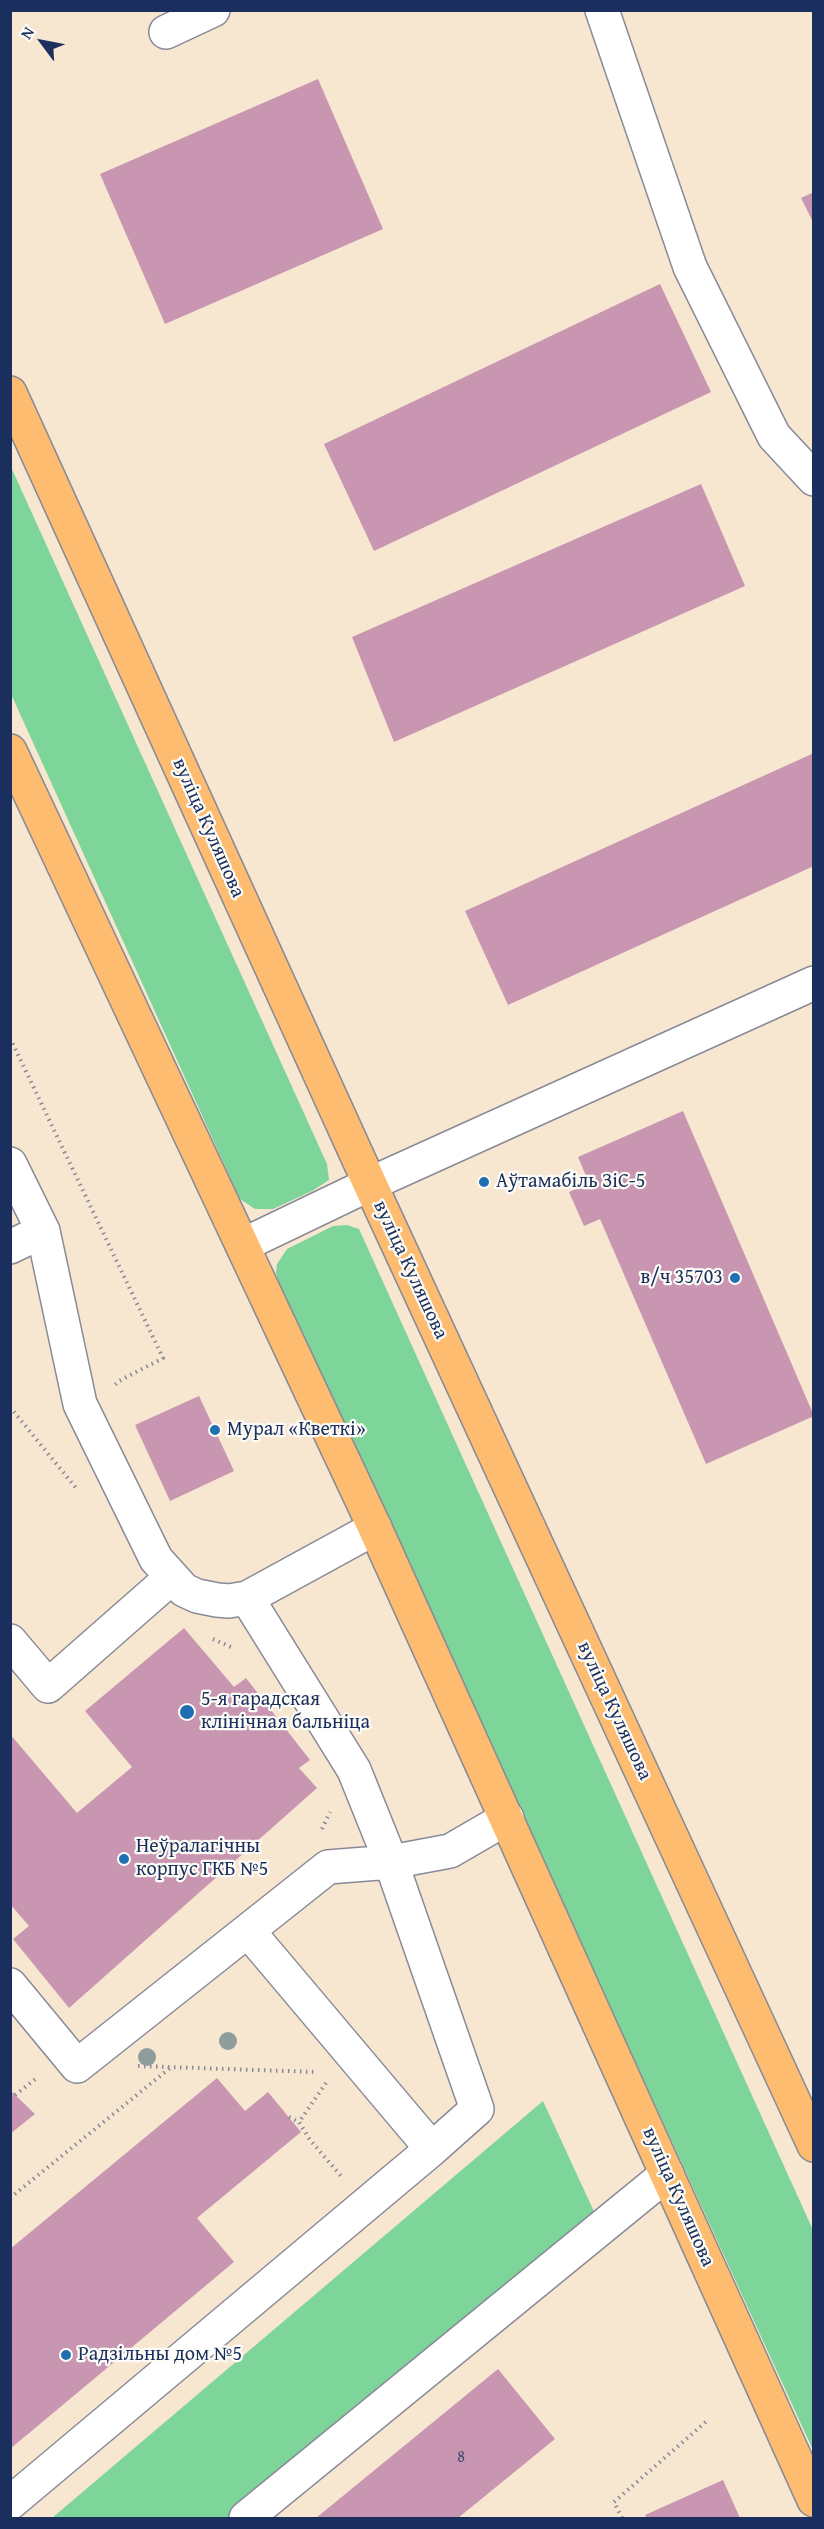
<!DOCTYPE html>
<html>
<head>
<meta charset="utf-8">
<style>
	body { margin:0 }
	#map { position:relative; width:824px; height:2529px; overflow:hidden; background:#f7e6d0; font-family:"Gentium Book Plus",serif }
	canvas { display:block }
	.frame { position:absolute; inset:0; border:12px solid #1b2f5e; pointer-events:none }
	.north { position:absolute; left:12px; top:12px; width:60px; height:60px; -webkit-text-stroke:4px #fdfcf7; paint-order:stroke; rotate:302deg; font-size:16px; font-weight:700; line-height:24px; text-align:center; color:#1b2f5e }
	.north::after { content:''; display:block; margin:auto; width:21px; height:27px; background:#1b2f5e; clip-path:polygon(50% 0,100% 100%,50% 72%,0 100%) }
</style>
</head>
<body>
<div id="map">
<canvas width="824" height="2529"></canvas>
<div class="frame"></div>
<div class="north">N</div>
</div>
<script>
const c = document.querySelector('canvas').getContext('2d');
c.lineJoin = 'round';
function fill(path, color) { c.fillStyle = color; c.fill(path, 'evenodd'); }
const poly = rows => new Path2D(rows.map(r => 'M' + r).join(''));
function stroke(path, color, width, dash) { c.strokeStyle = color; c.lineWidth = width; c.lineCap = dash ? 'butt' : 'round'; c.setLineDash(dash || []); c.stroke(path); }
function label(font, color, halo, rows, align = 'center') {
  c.font = font + ' "Gentium Book Plus",serif'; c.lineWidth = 4.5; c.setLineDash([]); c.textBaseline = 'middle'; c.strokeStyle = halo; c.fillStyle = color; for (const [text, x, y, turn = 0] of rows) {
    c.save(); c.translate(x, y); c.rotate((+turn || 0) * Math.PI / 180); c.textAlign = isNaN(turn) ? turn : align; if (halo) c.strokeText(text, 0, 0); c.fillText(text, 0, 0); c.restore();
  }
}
const green = poly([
	[11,467,327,1164,329,1180,312,1191,273,1209,255,1209,240,1199,11,694],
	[347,1225,359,1229,813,2230,813,2450,279,1283,276,1273,277,1264,287,1249,333,1226],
	[543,2101,597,2218,228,2518,52,2518]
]);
const building = poly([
	[318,79,383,229,165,324,100,174],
	[814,192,814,224,801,198],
	[660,284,711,392,374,551,324,444],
	[701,484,745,586,394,742,352,637],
	[814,753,814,866,508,1005,465,911],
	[683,1111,814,1416,706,1464,600,1219,584,1226,569,1192,589,1183,578,1157],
	[199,1396,234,1471,170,1501,135,1425],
	[184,1628,234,1687,246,1678,310,1760,299,1768,317,1788,69,2008,13,1939,29,1926,10,1904,10,1734,77,1813,132,1767,85,1711],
	[217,2078,245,2111,268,2092,301,2132,197,2218,234,2262,10,2449,10,2249],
	[10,2090,35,2114,10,2134],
	[498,2369,555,2439,458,2518,316,2518],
	[723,2480,740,2518,647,2518,645,2515]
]);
const path = poly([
	[10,1038,163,1358,119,1381,115,1385],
	[10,1407,76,1488],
	[213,1639,233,1648],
	[322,1829,330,1812],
	[138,2066,316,2072],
	[326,2083,299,2122,310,2140,341,2176],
	[15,2095,38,2077],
	[289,2117,299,2122],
	[10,2198,170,2068],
	[622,2518,614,2502,708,2420]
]);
const minor = poly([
	[602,10,690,267,774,436,814,479],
	[166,32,213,10],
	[10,1164,43,1231,10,1247],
	[43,1231,80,1404,156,1559,184,1590,197,1596,217,1600,229,1601,247,1598,375,1528],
	[243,1245,370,1184,814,983],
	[10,1641,48,1686,171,1578],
	[248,1931,432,2149],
	[10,1985,77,2066,328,1867,391,1862,450,1851,507,1818],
	[10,2503,432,2149,477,2109,391,1862,354,1770,247,1598],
	[246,2518,667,2174]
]);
const major = poly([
	[10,393,370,1184,814,2145],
	[10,751,375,1528,814,2500]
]);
const trees = [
	[228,2041],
	[147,2057]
];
const markers = [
	[484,1182,6,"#1f6fb2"],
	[735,1278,6,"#1f6fb2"],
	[215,1430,6,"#1f6fb2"],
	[187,1712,8,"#1f6fb2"],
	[124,1859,6,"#1f6fb2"],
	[66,2355,6,"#1f6fb2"]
];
const numberNames = [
	["8",461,2458]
];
const streetNames = [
	["вуліца Куляшова",208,828,66],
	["вуліца Куляшова",410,1270,65],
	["вуліца Куляшова",614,1711,65],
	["вуліца Куляшова",678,2197,66]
];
const poiNames = [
	["Аўтамабіль ЗіС-5",496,1182],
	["в/ч 35703",723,1278,"right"],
	["Мурал «Кветкі»",227,1430],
	["5-я гарадская",201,1700],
	["клінічная бальніца",201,1723],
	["Неўралагічны",136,1847],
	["корпус ГКБ №5",136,1870],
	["Радзільны дом №5",78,2355]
];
fill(green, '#7dd59a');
fill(building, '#c896b1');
stroke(minor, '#898a97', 36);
stroke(major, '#898a97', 36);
stroke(path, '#898a97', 4, [1.5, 4.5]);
stroke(minor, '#fff', 33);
stroke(major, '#fdbc70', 33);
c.fillStyle = '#8e9d9b';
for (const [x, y] of trees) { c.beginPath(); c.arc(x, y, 9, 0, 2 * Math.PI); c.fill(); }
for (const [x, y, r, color] of markers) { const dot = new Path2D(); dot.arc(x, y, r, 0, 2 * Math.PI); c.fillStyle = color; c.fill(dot); stroke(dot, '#fdfcf7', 2); }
label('16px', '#464973', null, numberNames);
label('20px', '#1b2f5e', '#fdfcf7', streetNames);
label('20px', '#1b2f5e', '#fdfcf7', poiNames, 'left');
</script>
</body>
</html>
